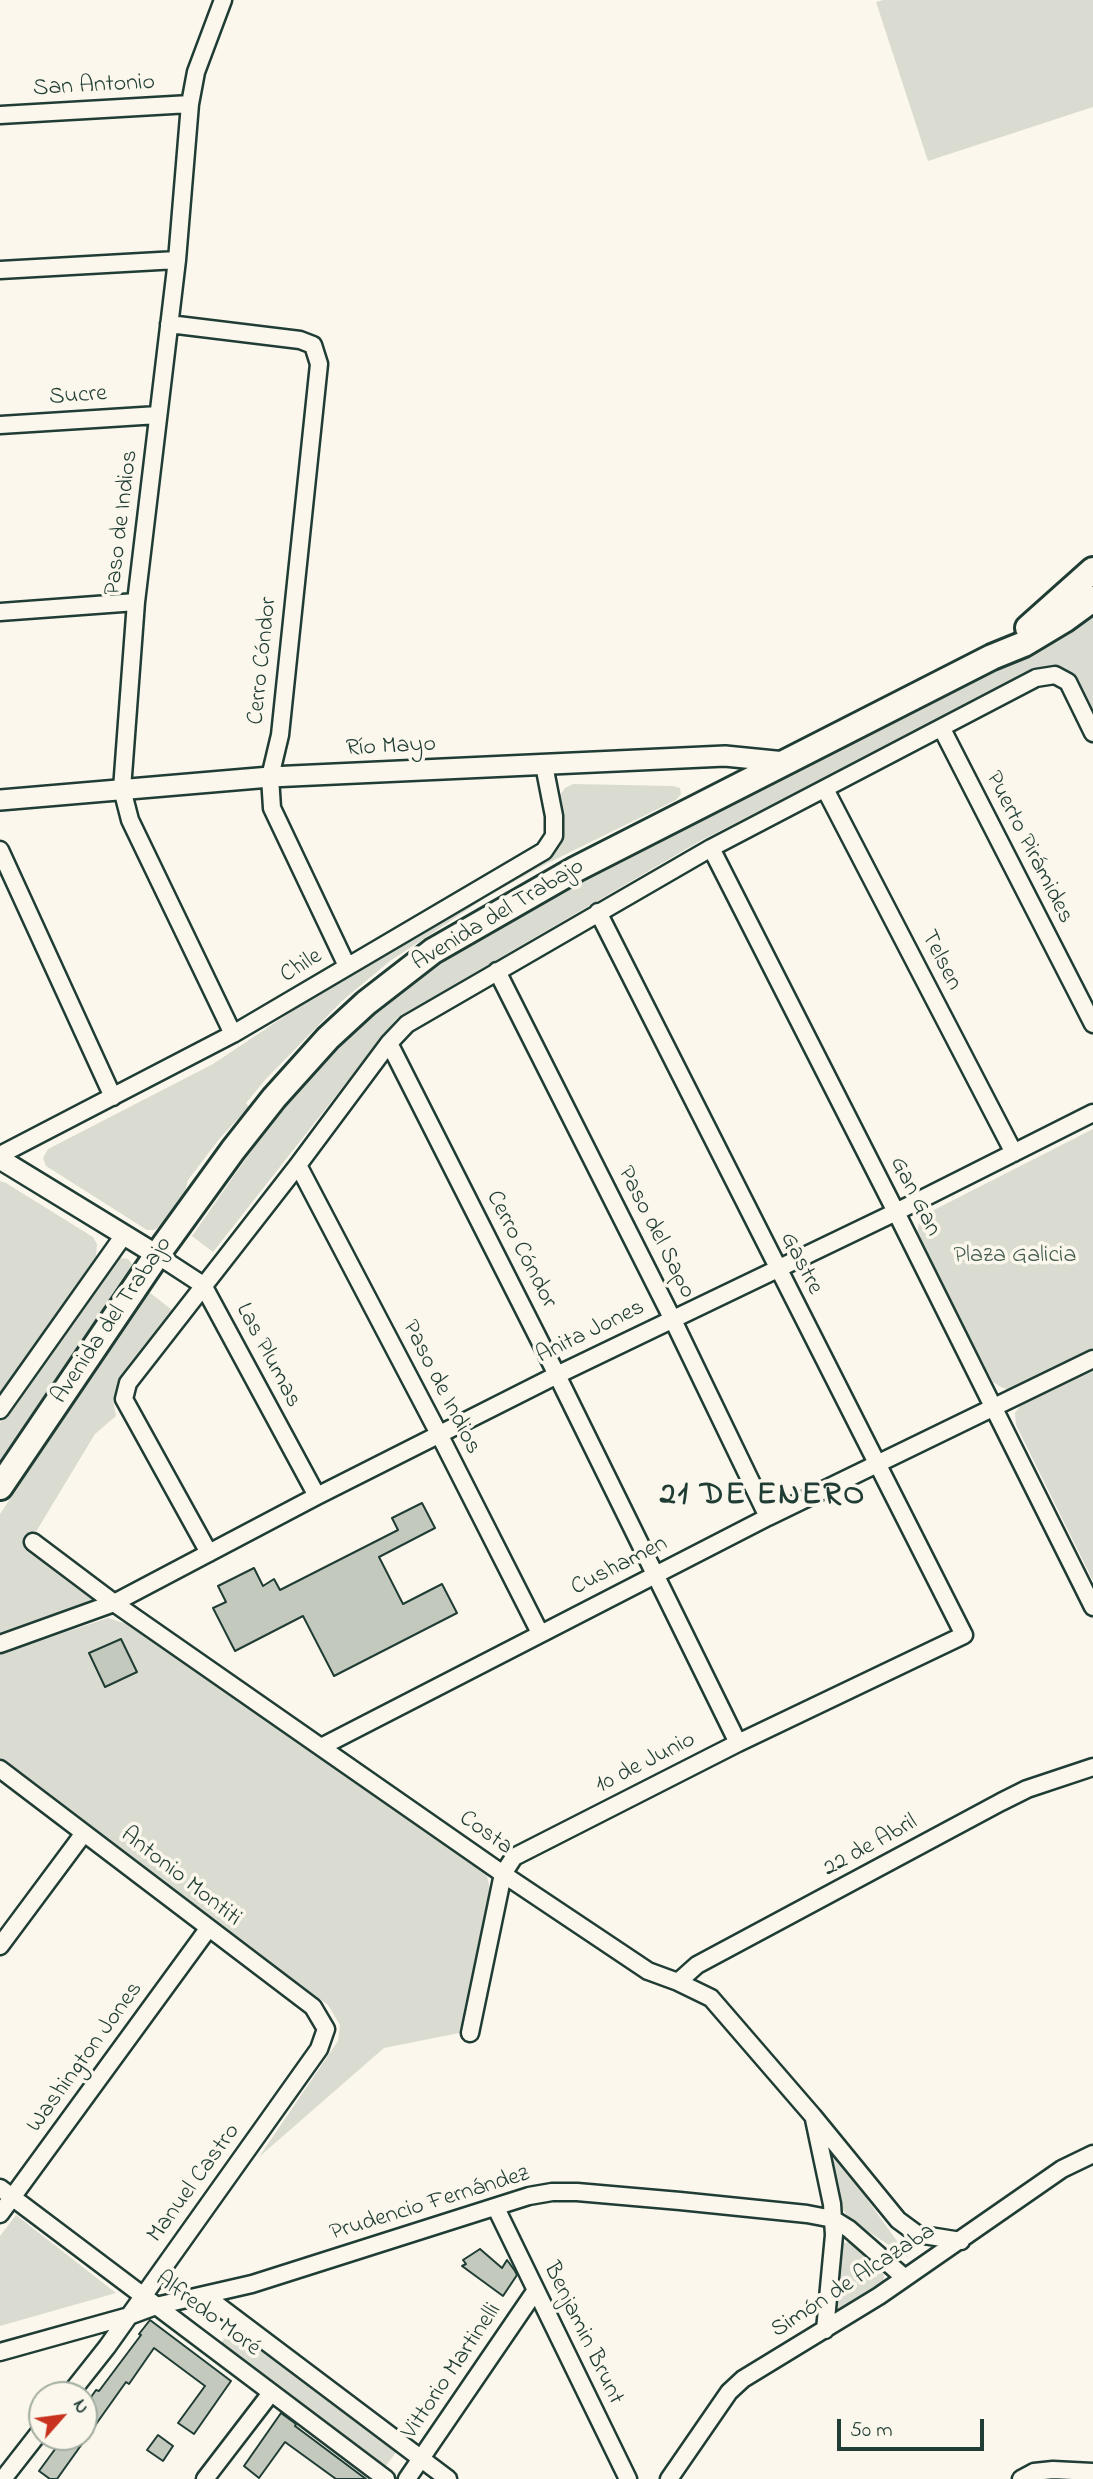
<!DOCTYPE html>
<html>
<head>
<meta charset="utf-8">
<style>
	body { margin:0 }
	#map { position:relative; width:1093px; height:2479px; overflow:hidden; background:#fbf7ec; font-family:"Indie Flower",sans-serif }
	canvas { display:block }
	.north { position:absolute; left:28px; top:2381px; width:70px; height:70px; box-sizing:border-box; background:#fbf7ec; border:2px solid #a3ada2; border-radius:50%; rotate:62deg; font-size:19px; font-weight:700; line-height:28px; text-align:center; color:#1f3d34 }
	.north::after { content:''; display:block; margin:auto; width:24px; height:32px; background:#c8321e; clip-path:polygon(50% 0,100% 100%,50% 72%,0 100%) }
	.scale { position:absolute; left:837px; top:2419px; width:147px; height:32px; box-sizing:border-box; border:4px solid #1f3d34; border-top:0; padding-left:9px; font-size:21px; line-height:24px; white-space:nowrap; color:#1f3d34; -webkit-text-stroke:5px #fbf7ec; paint-order:stroke }
</style>
</head>
<body>
<div id="map">
<canvas width="1093" height="2479"></canvas>
<div class="north">N</div>
<div class="scale">50 m</div>
</div>
<script>
const c = document.querySelector('canvas').getContext('2d');
c.lineJoin = 'round';
function fill(path, color) { c.fillStyle = color; c.fill(path, 'evenodd'); }
const poly = rows => new Path2D(rows.map(r => 'M' + r).join(''));
function stroke(path, color, width, dash) { c.strokeStyle = color; c.lineWidth = width; c.lineCap = dash ? 'butt' : 'round'; c.setLineDash(dash || []); c.stroke(path); }
function label(font, color, halo, rows, align = 'center') {
  c.font = font + ' "Indie Flower",sans-serif'; c.lineWidth = 7; c.setLineDash([]); c.textBaseline = 'middle'; c.strokeStyle = halo; c.fillStyle = color; for (const [text, x, y, turn = 0] of rows) {
    c.save(); c.translate(x, y); c.rotate((+turn || 0) * Math.PI / 180); c.textAlign = isNaN(turn) ? turn : align; if (halo) c.strokeText(text, 0, 0); c.fillText(text, 0, 0); c.restore();
  }
}
const green = poly([
	[883,0,1093,0,1093,107,928,161,876,2],
	[1093,610,1093,716,1054,668,1037,670,700,841,397,1018,213,1252,192,1236,277,1114,347,1037,404,990,465,946,528,909,1053,637],
	[573,784,673,786,680,788,681,794,676,800,544,865,488,896,390,961,342,1001,265,1080,246,1103,249,1107,220,1138,188,1180,183,1199,163,1224,154,1230,147,1230,46,1166,43,1158,48,1149,213,1064,348,974,546,856,558,847,563,836,560,795,565,788],
	[1093,1129,1093,1348,1009,1390,1001,1387,993,1382,920,1242,917,1234,919,1222,924,1215],
	[0,1181,6,1183,93,1237,97,1244,96,1257,0,1396],
	[120,1258,128,1259,132,1264,129,1271,0,1461,0,1423,113,1261],
	[149,1292,172,1310,124,1372,113,1400,116,1416,95,1434,28,1545,32,1554,95,1600,0,1634,0,1514],
	[1093,1371,1093,1581,1016,1425,1015,1413,1021,1405],
	[108,1618,130,1625,478,1865,487,1876,490,1889,459,2033,384,2048,259,2157,338,2041,340,2025,328,2005,203,1914,0,1759,0,1654],
	[822,2150,831,2153,842,2164,909,2258,852,2221,843,2210,831,2182],
	[16,2215,116,2293,0,2326,0,2236],
	[850,2242,860,2244,882,2267,884,2277,883,2289,840,2317,836,2313,834,2250,838,2244],
	[232,2329,396,2452,386,2466,221,2343]
]);
const building = poly([
	[422,1503,435,1528,379,1557,403,1604,442,1584,457,1613,334,1676,303,1616,235,1651,213,1608,226,1602,218,1586,254,1568,263,1586,274,1579,280,1590,398,1530,392,1518,422,1503],
	[121,1639,137,1672,105,1687,89,1653,121,1639],
	[480,2249,502,2268,507,2260,515,2271,517,2275,503,2296,462,2266,466,2264,463,2260,480,2249],
	[150,2320,231,2381,194,2434,178,2423,205,2386,154,2348,129,2384,126,2382,57,2479,50,2479,39,2471,64,2437,84,2437,84,2407,96,2390,99,2391,141,2335,139,2334,150,2320],
	[281,2413,296,2424,295,2426,366,2479,336,2479,285,2442,259,2478,244,2466,281,2413],
	[158,2435,173,2446,163,2461,147,2450,158,2435]
]);
const minor = poly([
	[223,0,196,72,190,104,177,260,136,602,122,789,130,820,233,1034],
	[0,115,190,104],
	[0,270,177,260],
	[169,324,300,340,313,345,319,364,280,735,270,777,272,808,347,966],
	[0,425,158,415],
	[0,612,136,602],
	[942,729,1093,1024],
	[825,789,1014,1153],
	[711,848,896,1212,1093,1607],
	[0,850,113,1097],
	[497,971,672,1318,768,1517],
	[389,1043,557,1375,738,1743],
	[0,1155,233,1034,544,851,554,836,554,816,544,765],
	[298,1165,439,1434,540,1633],
	[157,1255,203,1285,317,1496],
	[0,1410,124,1235],
	[33,1542,114,1603,503,1874,648,1971,678,1982,711,1998,813,2116,898,2220,917,2234,961,2241],
	[209,1553,124,1399,128,1383,298,1165,389,1043,407,1024,711,848,1036,678,1055,675,1068,682,1093,733],
	[0,1644,114,1603,317,1496,557,1375,896,1212,1093,1113],
	[321,1747,768,1517,1093,1359],
	[0,1769,313,2007,326,2029,319,2049,107,2347,69,2395],
	[0,1946,84,1833],
	[678,1982,697,1965,1001,1802,1027,1789,1093,1767],
	[470,2033,503,1874,514,1857,738,1743,964,1635,598,912],
	[814,2119,832,2204,834,2235,825,2330],
	[0,2188,386,2479],
	[496,2208,628,2479],
	[0,2214,208,1929],
	[204,2295,448,2479],
	[0,2352,129,2316,156,2306,252,2284,529,2196,552,2192,577,2192,680,2201,807,2214,833,2219,849,2229,905,2278],
	[3,2479,42,2429],
	[205,2479,271,2393],
	[407,2479,536,2290],
	[669,2479,729,2392,743,2379,879,2296,1062,2169,1093,2154],
	[1021,2479,1034,2472,1053,2470,1093,2472]
]);
const tertiary = poly([
	[0,800,270,777,725,756,785,762],
	[0,1159,157,1255]
]);
const primary = poly([
	[1028,628,1093,570],
	[0,1487,157,1255,233,1150,274,1098,328,1038,366,1003,433,951,576,869,992,657,1024,644,1064,620,1093,599]
]);
const streetNames = [
	["San Antonio",94,87,-3],
	["Sucre",78,397,-4],
	["Paso de Indios",123,523,-83],
	["Cerro Cóndor",264,661,-84],
	["Río Mayo",391,748,-3],
	["Puerto Pirámides",1028,848,63],
	["Avenida del Trabajo",499,916,-31],
	["Telsen",940,961,63],
	["Chile",302,967,-32],
	["Gan Gan",914,1197,63],
	["Paso del Sapo",655,1233,63],
	["Cerro Cóndor",520,1250,63],
	["Gastre",800,1264,63],
	["Avenida del Trabajo",113,1321,-56],
	["Anita Jones",591,1333,-26],
	["Las Plumas",267,1356,62],
	["Paso de Indios",440,1388,63],
	["Cushamen",620,1567,-27],
	["10 de Junio",646,1764,-27],
	["Costa",485,1834,35],
	["22 de Abril",871,1847,-29],
	["Antonio Montiti",180,1878,38],
	["Washington Jones",86,2058,-54],
	["Manuel Castro",195,2184,-54],
	["Prudencio Fernández",430,2205,-17],
	["Simón de Alcazaba",854,2282,-33],
	["Alfredo Moré",207,2315,37],
	["Benjamin Brunt",582,2334,64],
	["Vittorio Martinelli",453,2372,-56]
];
const parkNames = [
	["Plaza Galicia",1015,1257]
];
const districtNames = [
	["21 DE ENERO",763,1498]
];
fill(green, '#dbdcd1');
fill(building, '#c4c9be');
stroke(building, '#1f3d34', 2);
stroke(minor, '#1f3d34', 21);
stroke(tertiary, '#1f3d34', 24);
stroke(primary, '#1f3d34', 30);
stroke(minor, '#fbf7ec', 16);
stroke(tertiary, '#fbf7ec', 19);
stroke(primary, '#fbf7ec', 24);
label('24px', '#1f3d34', '#fbf7ec', streetNames);
label('24px', '#455d53', '#fbf7ec', parkNames);
c.letterSpacing = '2px';
label('bold 32px', '#1f3d34', '#fbf7ec', districtNames);
c.letterSpacing = '0px';
</script>
</body>
</html>
